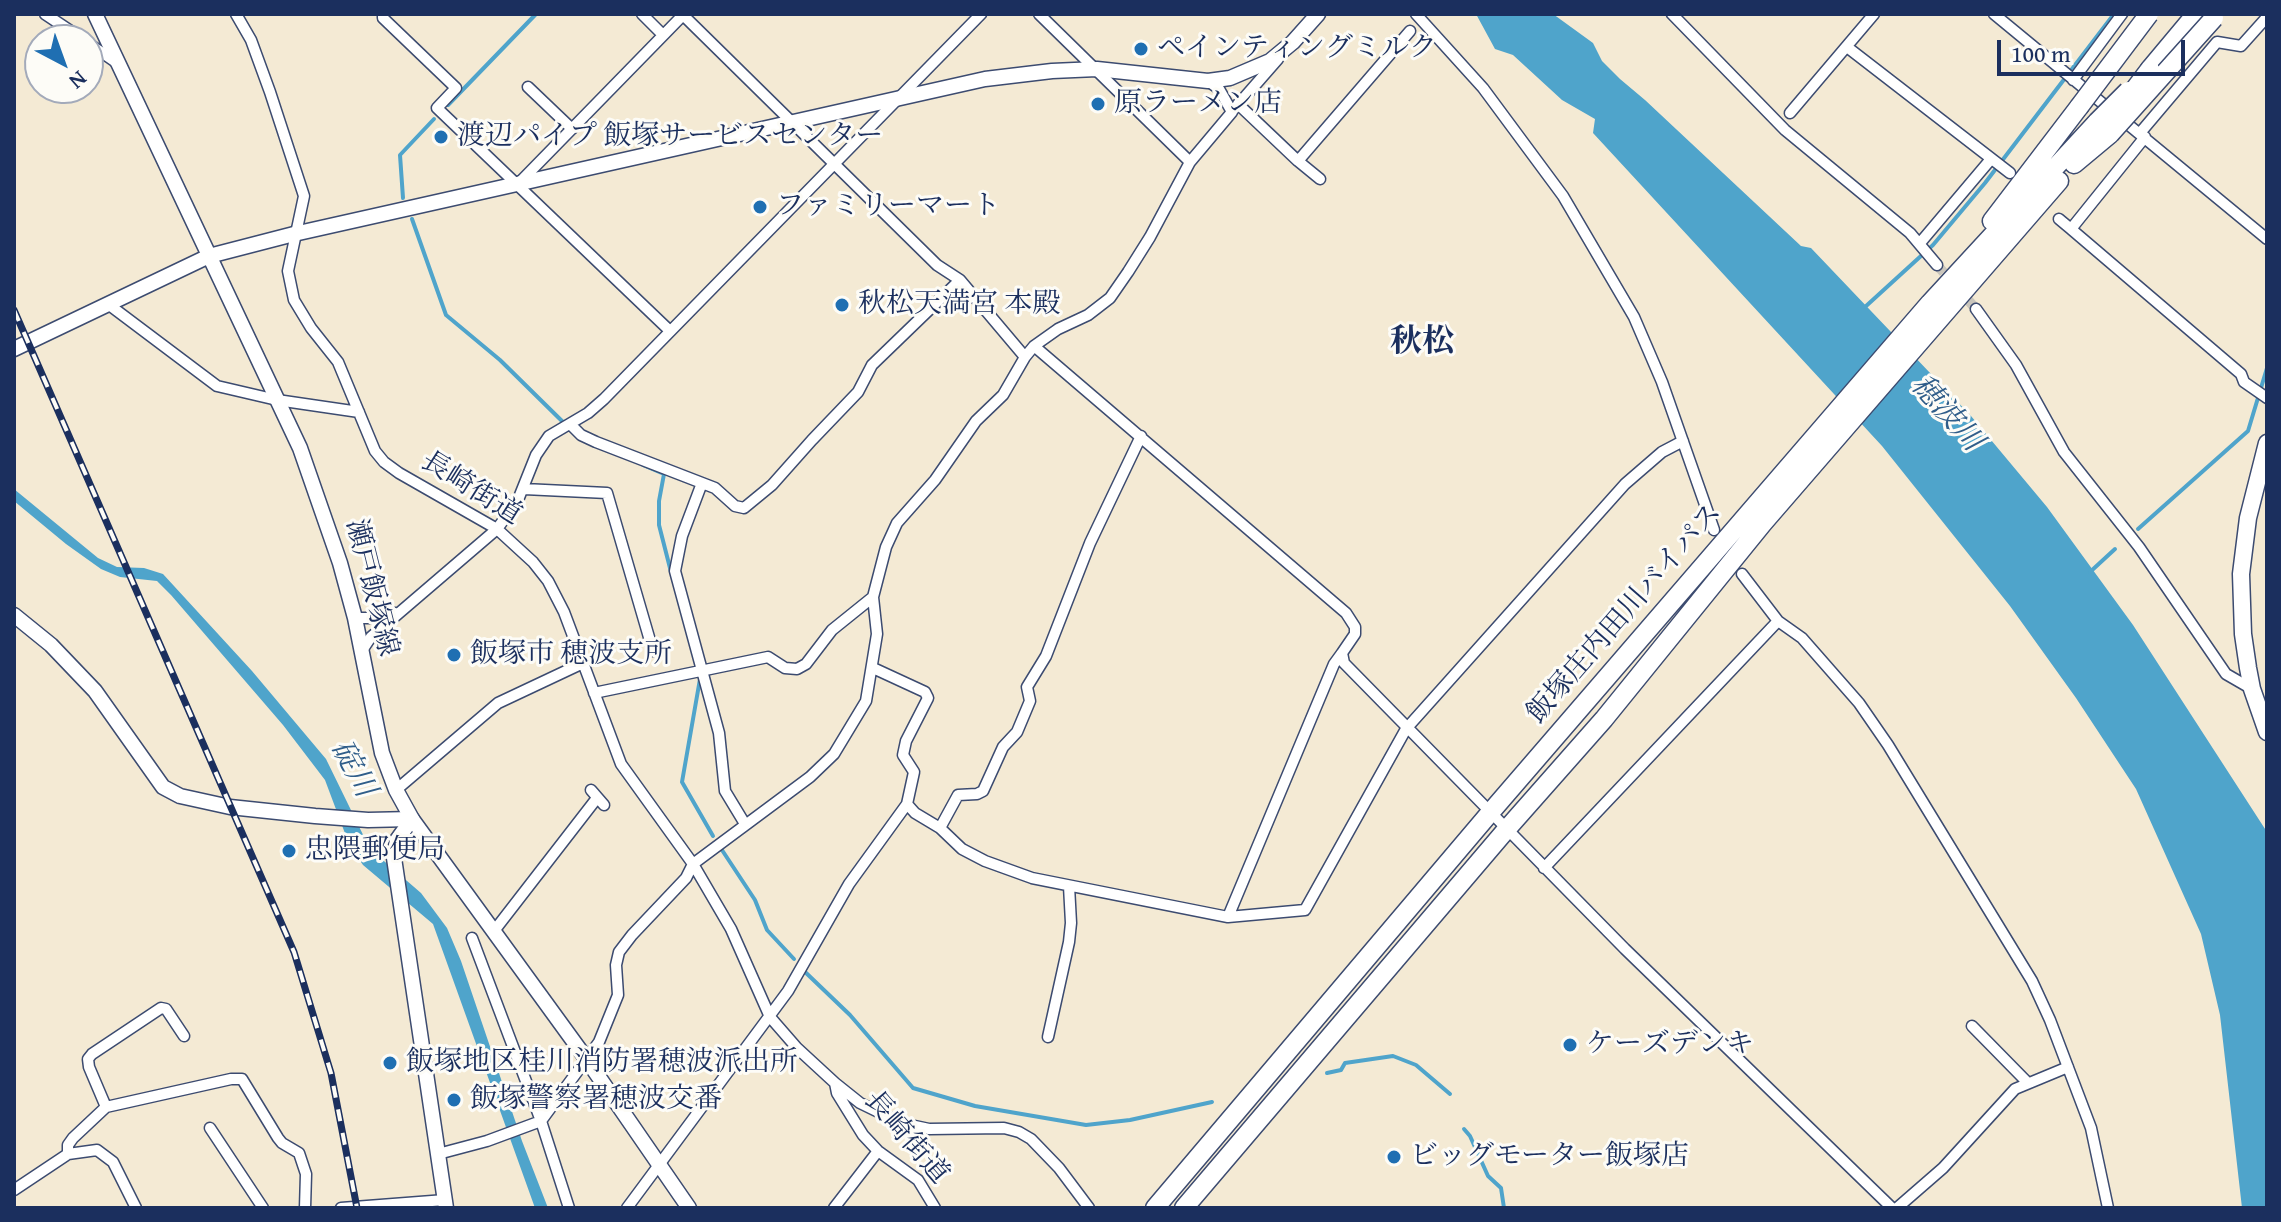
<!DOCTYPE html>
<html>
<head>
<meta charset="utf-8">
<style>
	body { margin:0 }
	#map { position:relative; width:2281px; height:1222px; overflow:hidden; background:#f4ead4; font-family:"Gentium Book Plus",serif }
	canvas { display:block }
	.frame { position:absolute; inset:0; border:16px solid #1b2f5e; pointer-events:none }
	.north { position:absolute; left:24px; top:24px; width:80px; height:80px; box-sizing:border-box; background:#fdfcf7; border:2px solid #a3aaba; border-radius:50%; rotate:139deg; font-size:22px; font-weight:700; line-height:32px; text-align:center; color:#1b2f5e }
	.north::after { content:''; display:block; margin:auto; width:28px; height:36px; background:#1f6fb2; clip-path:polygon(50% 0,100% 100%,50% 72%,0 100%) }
	.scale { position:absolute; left:1997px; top:40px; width:188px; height:36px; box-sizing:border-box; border:4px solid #1b2f5e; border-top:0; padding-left:10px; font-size:24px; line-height:28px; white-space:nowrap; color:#1b2f5e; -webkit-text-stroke:6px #fdfcf7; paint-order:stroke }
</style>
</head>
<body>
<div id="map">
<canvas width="2281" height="1222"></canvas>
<div class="frame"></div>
<div class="north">N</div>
<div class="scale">100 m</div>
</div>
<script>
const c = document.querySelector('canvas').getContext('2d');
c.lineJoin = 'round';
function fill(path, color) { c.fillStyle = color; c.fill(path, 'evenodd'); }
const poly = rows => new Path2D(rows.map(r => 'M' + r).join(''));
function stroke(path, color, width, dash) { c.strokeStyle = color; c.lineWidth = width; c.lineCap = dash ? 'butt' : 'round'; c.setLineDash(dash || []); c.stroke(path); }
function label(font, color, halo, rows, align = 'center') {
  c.font = font + ' "Gentium Book Plus","Noto Serif JP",serif'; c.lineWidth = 6; c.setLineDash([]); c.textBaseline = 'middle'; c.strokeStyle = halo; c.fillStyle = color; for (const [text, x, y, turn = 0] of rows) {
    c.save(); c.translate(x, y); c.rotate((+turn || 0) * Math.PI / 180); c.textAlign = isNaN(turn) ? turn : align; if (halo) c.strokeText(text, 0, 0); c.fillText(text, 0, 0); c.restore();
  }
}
const water = poly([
	[1476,14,1553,14,1593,43,1602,61,1620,79,1645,100,1801,246,1811,248,1971,416,2047,507,2133,625,2267,832,2267,1208,2242,1208,2220,1015,2201,934,2136,789,2076,698,2010,606,1882,446,1593,133,1595,119,1562,100,1513,55,1495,49],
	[14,489,98,558,117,567,144,568,163,574,252,671,326,759,370,849,421,893,447,928,461,961,522,1141,548,1208,535,1208,433,924,363,865,349,844,325,780,283,725,171,595,157,581,120,577,101,569,66,544,14,501]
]);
const stream = poly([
	[448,105,536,14],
	[403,198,400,155,434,119],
	[412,219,446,315,500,360,565,424],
	[1865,307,1933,245,1985,183,2114,14],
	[643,465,664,474,659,501,659,525,671,572],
	[2138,529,2248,431,2267,368],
	[2090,572,2115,549],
	[700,679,682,782,713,836],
	[720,847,755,900,767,930,794,959],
	[803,970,850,1015,913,1088,975,1106,1086,1125,1130,1120,1212,1102],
	[1327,1073,1341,1070,1345,1063,1393,1056,1416,1065,1450,1094],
	[1464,1129,1470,1136,1488,1176,1501,1188,1504,1208]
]);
const minorTunnel = poly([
	[1937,265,1976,309]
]);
const minor = poly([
	[45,14,84,40],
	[236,14,251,40,270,92,304,196,288,271,294,300,311,328,338,362,375,451,384,462,399,473,497,529,533,562,548,581,564,612,621,764,693,864,731,929,770,1017,797,1048,835,1083,837,1093,863,1135,878,1151,918,1180,935,1208],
	[383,14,383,18,456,88,437,108,670,331],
	[642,14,663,35],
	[1039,14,1190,162],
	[1416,14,1483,88,1563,196,1634,317,1662,382,1714,530],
	[1672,14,1785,130,1910,233,1937,265],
	[1994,14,2267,239],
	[683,15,937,265,960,280,1025,357],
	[88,43,117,63],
	[1847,47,2010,173],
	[2073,80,2122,14],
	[528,87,572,129],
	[1238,104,1298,161,1320,179],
	[1236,107,1278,59],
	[1790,113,1874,14],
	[2140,133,2217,42,2241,46,2267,17],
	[1298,161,1410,31],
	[518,184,684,14],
	[2059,219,2071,229,2145,137],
	[2071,229,2241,374,2244,382,2267,398],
	[1920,243,1991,159],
	[108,304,217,386,277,400,359,412],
	[1976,309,2016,365,2064,452,2139,547,2226,674,2252,689],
	[1034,346,1346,613,1355,627,1355,634,1342,653,1344,663,1625,949,1892,1208],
	[570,424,581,435,596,442,715,488,735,506,744,508,772,485,812,440,858,392,872,365,960,280],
	[702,483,682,536,675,571,719,733,725,791,745,824],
	[524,489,607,493,653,651],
	[1742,574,1778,621,1802,638,1859,703,1888,745,2032,981,2050,1020,2091,1128,2108,1208],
	[355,618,370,618,395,613],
	[361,652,371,637,497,529,518,500,536,455,549,436,588,413,604,399,981,14],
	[594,693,768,657,785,668,797,669,806,664,832,630,873,597],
	[396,790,498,703,583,663],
	[591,790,604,805],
	[907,804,915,813,940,828,962,849,985,861,1032,878,1228,917,1305,910,1406,729,1625,484,1662,452,1683,441],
	[940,828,958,795,977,794,983,791,1003,747,1017,732,1030,701,1027,687,1046,656,1090,543,1141,436],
	[1544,868,1778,621],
	[1228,917,1334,664,1342,653],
	[494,931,597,798],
	[472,938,541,1121,569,1208],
	[1972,1026,2027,1082],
	[1048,1037,1069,942,1071,923,1069,886],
	[835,1083,860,1103,901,1123,929,1129,1004,1128,1019,1132,1031,1139,1059,1168,1089,1208],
	[106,1107,231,1079,242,1079,278,1138,282,1143,299,1153,306,1174,305,1208],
	[210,1128,263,1208],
	[68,1154,68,1145,73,1138,106,1107,89,1067,88,1059,92,1054,161,1008,166,1009,184,1036],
	[438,1154,487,1141,541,1121,599,1042,618,995,616,965,619,952,632,935,686,878,693,864,810,777,834,754,866,701,877,634,873,597,886,547,897,523,935,480,976,421,1003,395,1025,357,1034,346,1058,329,1088,315,1110,298,1128,272,1150,237,1190,162,1232,112,1219,89,1208,81],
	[14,1190,68,1154,97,1150,113,1162,136,1208],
	[341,1208,445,1200],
	[627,1208,788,991,849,884,907,804,914,772,903,755,906,741,928,698,925,692,873,668],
	[834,1208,878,1151],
	[1897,1208,1943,1168,2015,1089,2068,1067]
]);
const tertiary = poly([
	[14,349,209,256,294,234,985,79,1052,71,1097,69,1208,81,1230,78,1270,61,1293,42,1318,14],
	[14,615,51,645,95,691,163,787,180,796,230,807,315,816,368,820,412,819,585,1057,689,1208]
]);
const secondary = poly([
	[95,14,300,448,340,563,355,618,382,753,396,790,412,819,397,840,394,858,446,1208]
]);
const primary = poly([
	[2267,443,2248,518,2241,574,2243,634,2248,668,2252,689,2267,732]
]);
const trunk = poly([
	[2150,69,2196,14],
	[2074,164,2110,134],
	[1992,221,2079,107],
	[1155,1208,1489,814,1930,303,2097,122],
	[1184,1208,1506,830,1604,719,1763,523,2059,181]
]);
const rail = poly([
	[14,310,294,952,331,1073,357,1208]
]);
const trunkBridge = poly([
	[2125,102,2150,69],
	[2079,107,2149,14],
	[2097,122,2128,91],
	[2110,134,2214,18]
]);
const markers = [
	[1141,49,8,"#1f6fb2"],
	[1098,104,8,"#1f6fb2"],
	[441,137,8,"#1f6fb2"],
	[760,207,8,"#1f6fb2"],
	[842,305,8,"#1f6fb2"],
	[454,655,8,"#1f6fb2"],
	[289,851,8,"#1f6fb2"],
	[1570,1045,8,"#1f6fb2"],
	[390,1063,8,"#1f6fb2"],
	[454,1100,8,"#1f6fb2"],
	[1394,1157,8,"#1f6fb2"]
];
const poiNames = [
	["ペインティングミルク",1157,49],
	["原ラーメン店",1114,104],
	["渡辺パイプ 飯塚サービスセンター",457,137],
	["ファミリーマート",776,207],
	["秋松天満宮 本殿",858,305],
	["飯塚市 穂波支所",470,655],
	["忠隈郵便局",305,851],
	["ケーズデンキ",1586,1045],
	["飯塚地区桂川消防署穂波派出所",406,1063],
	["飯塚警察署穂波交番",470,1100],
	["ビッグモーター飯塚店",1410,1157]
];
const streetNames = [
	["長崎街道",471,489,32],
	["瀬戸飯塚線",371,588,76],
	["飯塚庄内田川バイパス",1625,614,-49],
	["長崎街道",906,1138,49]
];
const waterNames = [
	["穂波川",1946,414,48],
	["碇川",352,769,61]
];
const quarterNames = [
	["秋松",1422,343]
];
fill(water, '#4fa4cb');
stroke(stream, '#4fa4cb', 4);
stroke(minorTunnel, '#c9c5bc', 10, [10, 5]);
stroke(minor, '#3c4b70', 13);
stroke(tertiary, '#3c4b70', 17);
stroke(secondary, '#3c4b70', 17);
stroke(primary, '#3c4b70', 19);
stroke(trunk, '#3c4b70', 21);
stroke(minor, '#fff', 10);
stroke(tertiary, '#fff', 14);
stroke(secondary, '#fff', 14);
stroke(primary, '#fff', 16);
stroke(trunk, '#fff', 18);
stroke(rail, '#1b2f5e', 7);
stroke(rail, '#fdfcf7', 4, [12]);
stroke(trunkBridge, '#3c4b70', 21, []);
stroke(trunkBridge, '#fff', 18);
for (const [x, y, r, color] of markers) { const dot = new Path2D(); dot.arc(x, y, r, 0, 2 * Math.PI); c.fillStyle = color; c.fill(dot); stroke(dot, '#fdfcf7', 3); }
label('28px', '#1b2f5e', '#fdfcf7', poiNames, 'left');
label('28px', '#1b2f5e', '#fdfcf7', streetNames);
label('italic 30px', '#305e8a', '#fdfcf7', waterNames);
label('bold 32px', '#1b2f5e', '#fdfcf7', quarterNames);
</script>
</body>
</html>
